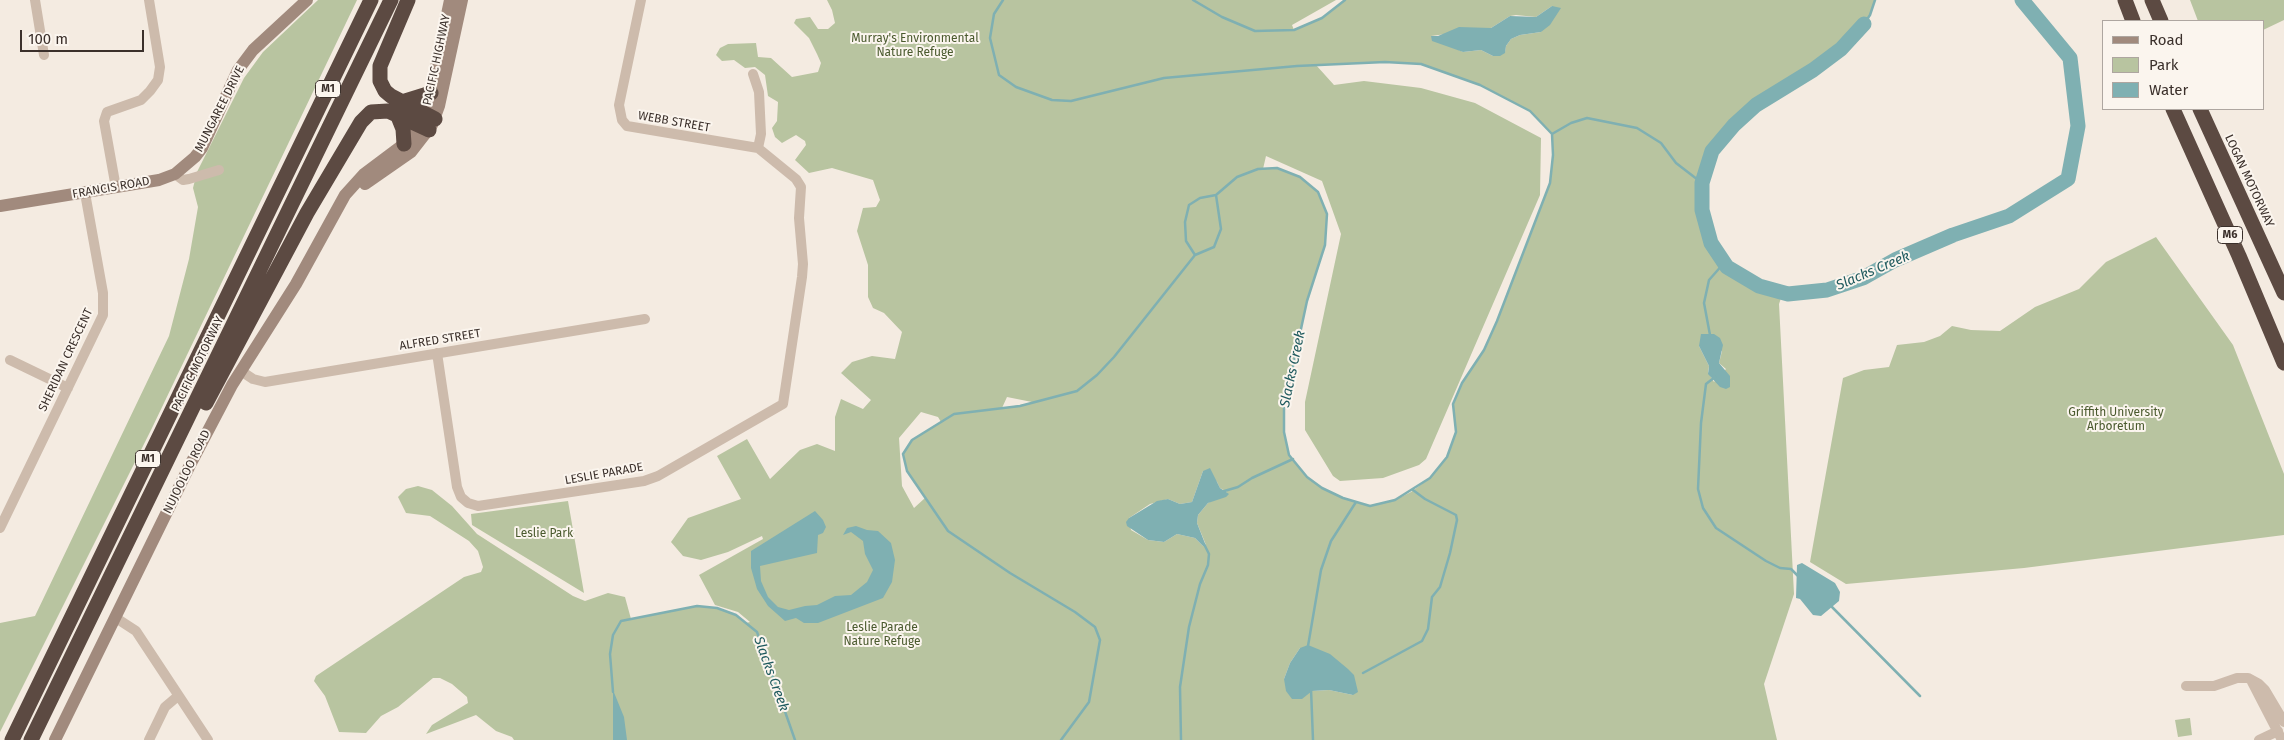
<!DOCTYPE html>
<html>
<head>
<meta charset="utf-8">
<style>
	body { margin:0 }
	#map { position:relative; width:2284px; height:740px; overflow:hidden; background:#f4ebe1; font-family:"Fira Sans",sans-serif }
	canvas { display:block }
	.legend { position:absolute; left:2102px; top:20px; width:162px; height:90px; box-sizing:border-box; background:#fbf5ee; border:1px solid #aea6a0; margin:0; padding:6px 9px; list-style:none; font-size:15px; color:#3b302b }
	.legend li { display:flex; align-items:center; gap:10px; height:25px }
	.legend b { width:25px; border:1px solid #aea6a0 }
	.scale { position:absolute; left:20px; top:30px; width:124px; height:22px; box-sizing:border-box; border:2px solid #3b302b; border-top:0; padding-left:6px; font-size:15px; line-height:18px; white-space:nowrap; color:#3b302b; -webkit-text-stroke:4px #fbf5ee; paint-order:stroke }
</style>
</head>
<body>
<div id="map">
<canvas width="2284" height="740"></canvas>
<ul class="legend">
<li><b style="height:6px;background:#a18a7d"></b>Road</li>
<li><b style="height:14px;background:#b8c4a0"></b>Park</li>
<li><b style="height:14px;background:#7fb0b2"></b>Water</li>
</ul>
<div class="scale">100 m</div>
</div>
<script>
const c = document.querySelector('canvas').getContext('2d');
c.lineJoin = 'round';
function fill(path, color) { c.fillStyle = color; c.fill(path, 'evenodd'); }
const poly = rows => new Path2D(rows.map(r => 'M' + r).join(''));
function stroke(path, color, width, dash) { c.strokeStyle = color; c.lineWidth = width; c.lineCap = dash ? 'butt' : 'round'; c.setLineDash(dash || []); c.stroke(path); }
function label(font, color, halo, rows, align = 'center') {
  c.font = font + ' "Fira Sans",sans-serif'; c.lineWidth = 4; c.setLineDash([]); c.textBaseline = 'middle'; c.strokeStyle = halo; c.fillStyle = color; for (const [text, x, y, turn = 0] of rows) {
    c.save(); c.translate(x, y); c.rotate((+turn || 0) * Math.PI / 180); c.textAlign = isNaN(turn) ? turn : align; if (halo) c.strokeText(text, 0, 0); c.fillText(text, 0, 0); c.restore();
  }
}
const green = poly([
	[318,0,357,0,152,428,0,732,0,623,35,616,169,336,189,259,198,207,193,188,197,172,244,78,263,52],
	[827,0,1336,0,1292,25,1294,30,1322,18,1345,0,1875,0,1870,15,1864,24,1841,49,1813,70,1756,105,1734,125,1712,151,1702,183,1702,210,1711,243,1727,267,1759,286,1783,292,1779,304,1794,594,1764,684,1777,740,514,740,512,737,496,731,476,715,426,734,432,725,468,703,467,697,452,684,440,678,433,678,398,707,381,716,366,733,339,732,325,696,314,681,316,676,464,577,481,572,483,567,478,551,469,541,430,516,406,513,398,497,406,489,418,486,432,490,452,506,477,534,573,596,585,601,608,593,625,597,631,619,697,606,717,608,736,615,746,623,750,622,738,612,715,605,699,575,763,539,762,536,728,552,701,560,683,556,671,542,688,518,741,499,717,456,747,439,770,479,800,450,817,444,835,451,835,417,841,399,863,409,871,400,841,373,852,362,872,356,895,359,902,332,884,313,873,308,868,297,868,265,857,231,863,208,876,207,880,200,873,180,832,168,809,173,795,160,806,145,805,141,796,135,782,143,775,137,772,128,777,121,778,102,768,96,765,75,755,67,745,68,734,60,722,61,716,55,720,48,728,44,756,43,758,57,771,58,792,77,818,72,821,63,817,54,809,38,794,23,796,19,810,17,818,29,828,29,835,23,832,10],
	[1552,6,1541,32,1520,35,1511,39,1506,46,1505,52,1493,56,1481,50,1463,52,1431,36,1491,28,1510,16,1516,15,1536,17],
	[1385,62,1421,64,1480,85,1530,111,1552,134,1553,155,1550,183,1497,322,1484,350,1462,383,1453,404,1456,432,1447,457,1430,478,1411,492,1395,500,1370,506,1343,498,1322,488,1307,477,1289,455,1284,432,1284,408,1307,301,1325,245,1327,214,1318,192,1300,177,1277,168,1263,169,1266,156,1322,181,1341,234,1305,402,1305,430,1333,476,1340,481,1383,478,1419,465,1426,459,1540,195,1541,138,1475,103,1421,88,1364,81,1334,85,1316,65],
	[1699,346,1722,351,1719,363,1726,369,1714,382,1708,372,1709,366],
	[1007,397,1032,402,1032,403,1002,408],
	[921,412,938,417,941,422,912,440,903,454,907,471,925,498,914,508,902,486,899,438],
	[1203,471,1217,482,1220,488,1227,492,1208,503,1198,515,1197,523,1206,545,1203,546,1195,538,1177,534,1164,542,1148,540,1131,530,1129,518,1150,504,1168,499,1180,504,1192,502],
	[1300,648,1353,695,1329,690,1312,691,1284,679,1290,663],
	[2190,0,2284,0,2284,20,2263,30,2263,21,2198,21],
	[2156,237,2233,345,2284,474,2284,535,2024,568,1846,584,1810,562,1843,378,1864,370,1889,367,1897,345,1924,342,1940,336,1952,326,1971,330,2000,331,2035,307,2079,289,2106,262],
	[568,501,584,593,472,525,471,514],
	[2190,718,2192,735,2178,737,2175,720]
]);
const water = poly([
	[1552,6,1561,8,1550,25,1541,32,1520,35,1511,39,1506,46,1505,53,1500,56,1493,56,1481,50,1463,52,1432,41,1431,36,1438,36,1459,27,1491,28,1510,16,1536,17],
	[1701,334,1714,334,1720,338,1723,345,1719,363,1730,376,1730,387,1726,389,1720,387,1708,374,1709,366,1699,346],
	[1210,468,1220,488,1229,494,1226,497,1208,503,1198,515,1197,523,1206,546,1203,546,1195,538,1177,534,1164,542,1148,540,1127,526,1126,522,1129,518,1157,501,1168,499,1180,504,1192,502,1203,471],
	[815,511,823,520,826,527,823,533,818,535,817,553,760,566,761,581,768,597,778,607,789,610,805,606,817,605,835,596,851,595,867,582,873,570,865,554,863,541,851,532,843,535,847,528,856,526,867,530,878,531,891,543,895,560,892,582,883,598,818,623,804,623,796,618,785,621,768,606,757,589,751,568,751,551],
	[1802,563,1835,583,1840,592,1839,601,1821,616,1813,615,1800,599,1796,598,1797,565],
	[1308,645,1330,654,1348,669,1354,675,1358,692,1353,695,1329,690,1312,691,1302,699,1292,699,1286,691,1284,679,1290,663,1300,648],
	[613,690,624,717,627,740,613,740]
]);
const stream = poly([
	[1003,0,994,14,990,38,999,75,1016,87,1052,100,1071,101,1164,78,1297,66,1385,62,1421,64,1480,85,1530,111,1552,134,1553,155,1550,183,1497,321,1484,350,1462,383,1453,404,1456,432,1447,457,1430,478,1395,500,1370,506,1343,498,1322,488,1307,477,1289,455,1284,432,1284,408,1307,301,1325,245,1327,214,1318,192,1300,177,1277,168,1258,169,1237,177,1216,195,1221,229,1214,247,1195,255,1114,357,1097,375,1077,391,1020,406,954,414,912,440,903,454,907,471,948,531,1010,573,1075,612,1095,627,1100,640,1089,702,1061,740],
	[1193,0,1222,17,1255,31,1294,30,1322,18,1345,0],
	[1864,24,1870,15,1875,0],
	[1552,134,1571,123,1587,118,1637,128,1661,143,1676,163,1702,183],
	[1195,255,1186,241,1185,222,1189,205,1200,198,1216,195],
	[1710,335,1704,303,1709,280,1724,263],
	[1715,377,1706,384,1701,423,1698,489,1703,508,1716,528,1766,561,1780,568,1791,569,1798,576],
	[1221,492,1238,487,1252,478,1293,459],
	[1831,606,1920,696],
	[1308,646,1321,570,1331,541,1356,502],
	[1363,673,1422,641,1428,629,1432,597,1440,587,1450,553,1457,520,1456,515,1425,499,1413,490],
	[1311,689,1313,740],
	[613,692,610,654,613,635,621,621,697,606,717,608,736,615,757,632,795,740],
	[1181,740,1180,687,1189,627,1200,584,1208,565,1209,554,1204,544]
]);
const river = poly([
	[1864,24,1841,49,1813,70,1756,105,1734,125,1712,151,1702,183,1702,210,1711,243,1727,267,1759,286,1788,294,1827,290,1863,278,1895,260,1953,235,2009,216,2068,179,2078,126,2070,58,2022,0]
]);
const street = poly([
	[35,0,44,55],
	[753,74,759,92,761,134,758,148],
	[175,174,183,180,189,179,219,170],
	[116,188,104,121,107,112,141,100,150,91,158,80,160,67,149,0],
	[437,353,457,487,461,497,468,503,478,506,644,481,658,476,783,404,802,277,803,264,799,218,801,187,796,179,758,148,627,126,622,120,619,105,641,0],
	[10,360,68,388],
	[241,371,253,379,265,382,645,319],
	[0,528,103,315,103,293,85,193],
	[116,618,136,631,208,740],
	[2252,682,2282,740],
	[2186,686,2214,686,2237,678,2248,678,2259,684,2265,690,2284,722],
	[149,740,165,707,178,696],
	[2259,740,2278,731]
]);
const secondary = poly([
	[365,184,411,152,432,125,439,106,462,0],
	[0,206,159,180,175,174,195,157,202,148,238,70,253,50,307,0],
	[55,740,189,467,232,385,296,284,345,195,364,174,404,144,422,119,429,101,450,0]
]);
const highway = poly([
	[408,0,380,66,380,81,385,91,391,96,435,119],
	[2125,0,2133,21],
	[2152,0,2161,21],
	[402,102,431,93],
	[2173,109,2239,256,2284,363],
	[2200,109,2284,293],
	[397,114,403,129,404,144],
	[206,403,307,213,361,122,371,112,388,111,429,130],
	[12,740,371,0],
	[31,740,391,0]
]);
const shields = [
	[328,89,25],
	[2230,235,25],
	[148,459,25]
];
const shieldNames = [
	["M1",328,89],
	["M6",2230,235],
	["M1",148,459]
];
const parkNames = [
	["Murray's Environmental",915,39],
	["Nature Refuge",915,53],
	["Griffith University",2116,413],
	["Arboretum",2116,427],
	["Leslie Park",544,534],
	["Leslie Parade",882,628],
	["Nature Refuge",882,642]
];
const streetNames = [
	["PACIFIC HIGHWAY",437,60,-78],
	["MUNGAREE DRIVE",220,109,-63],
	["WEBB STREET",674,122,10],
	["LOGAN MOTORWAY",2249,181,65],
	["FRANCIS ROAD",111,188,-10],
	["ALFRED STREET",440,340,-9],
	["SHERIDAN CRESCENT",66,360,-65],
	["PACIFIC MOTORWAY",198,364,-64],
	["NUJOOLOO ROAD",187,472,-64],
	["LESLIE PARADE",604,474,-10]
];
const waterNames = [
	["Slacks Creek",1873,271,-23],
	["Slacks Creek",1293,369,-78],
	["Slacks Creek",771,674,70]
];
fill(green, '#b8c4a0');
fill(water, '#7fb0b2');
stroke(stream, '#7fb0b2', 2.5);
stroke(river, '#7fb0b2', 15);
stroke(street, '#cdbbac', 10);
stroke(secondary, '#a18a7d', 12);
stroke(highway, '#5c4a42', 15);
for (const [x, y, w] of shields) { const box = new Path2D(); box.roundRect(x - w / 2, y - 8.5, w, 17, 4); c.fillStyle = '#fbf5ee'; c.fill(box); stroke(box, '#3b302b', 1); }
label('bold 11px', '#3b302b', null, shieldNames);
label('12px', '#4a5a2e', '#fbf5ee', parkNames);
label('12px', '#3b302b', '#fbf5ee', streetNames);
label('italic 14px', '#1f5a5e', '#fbf5ee', waterNames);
</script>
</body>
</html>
